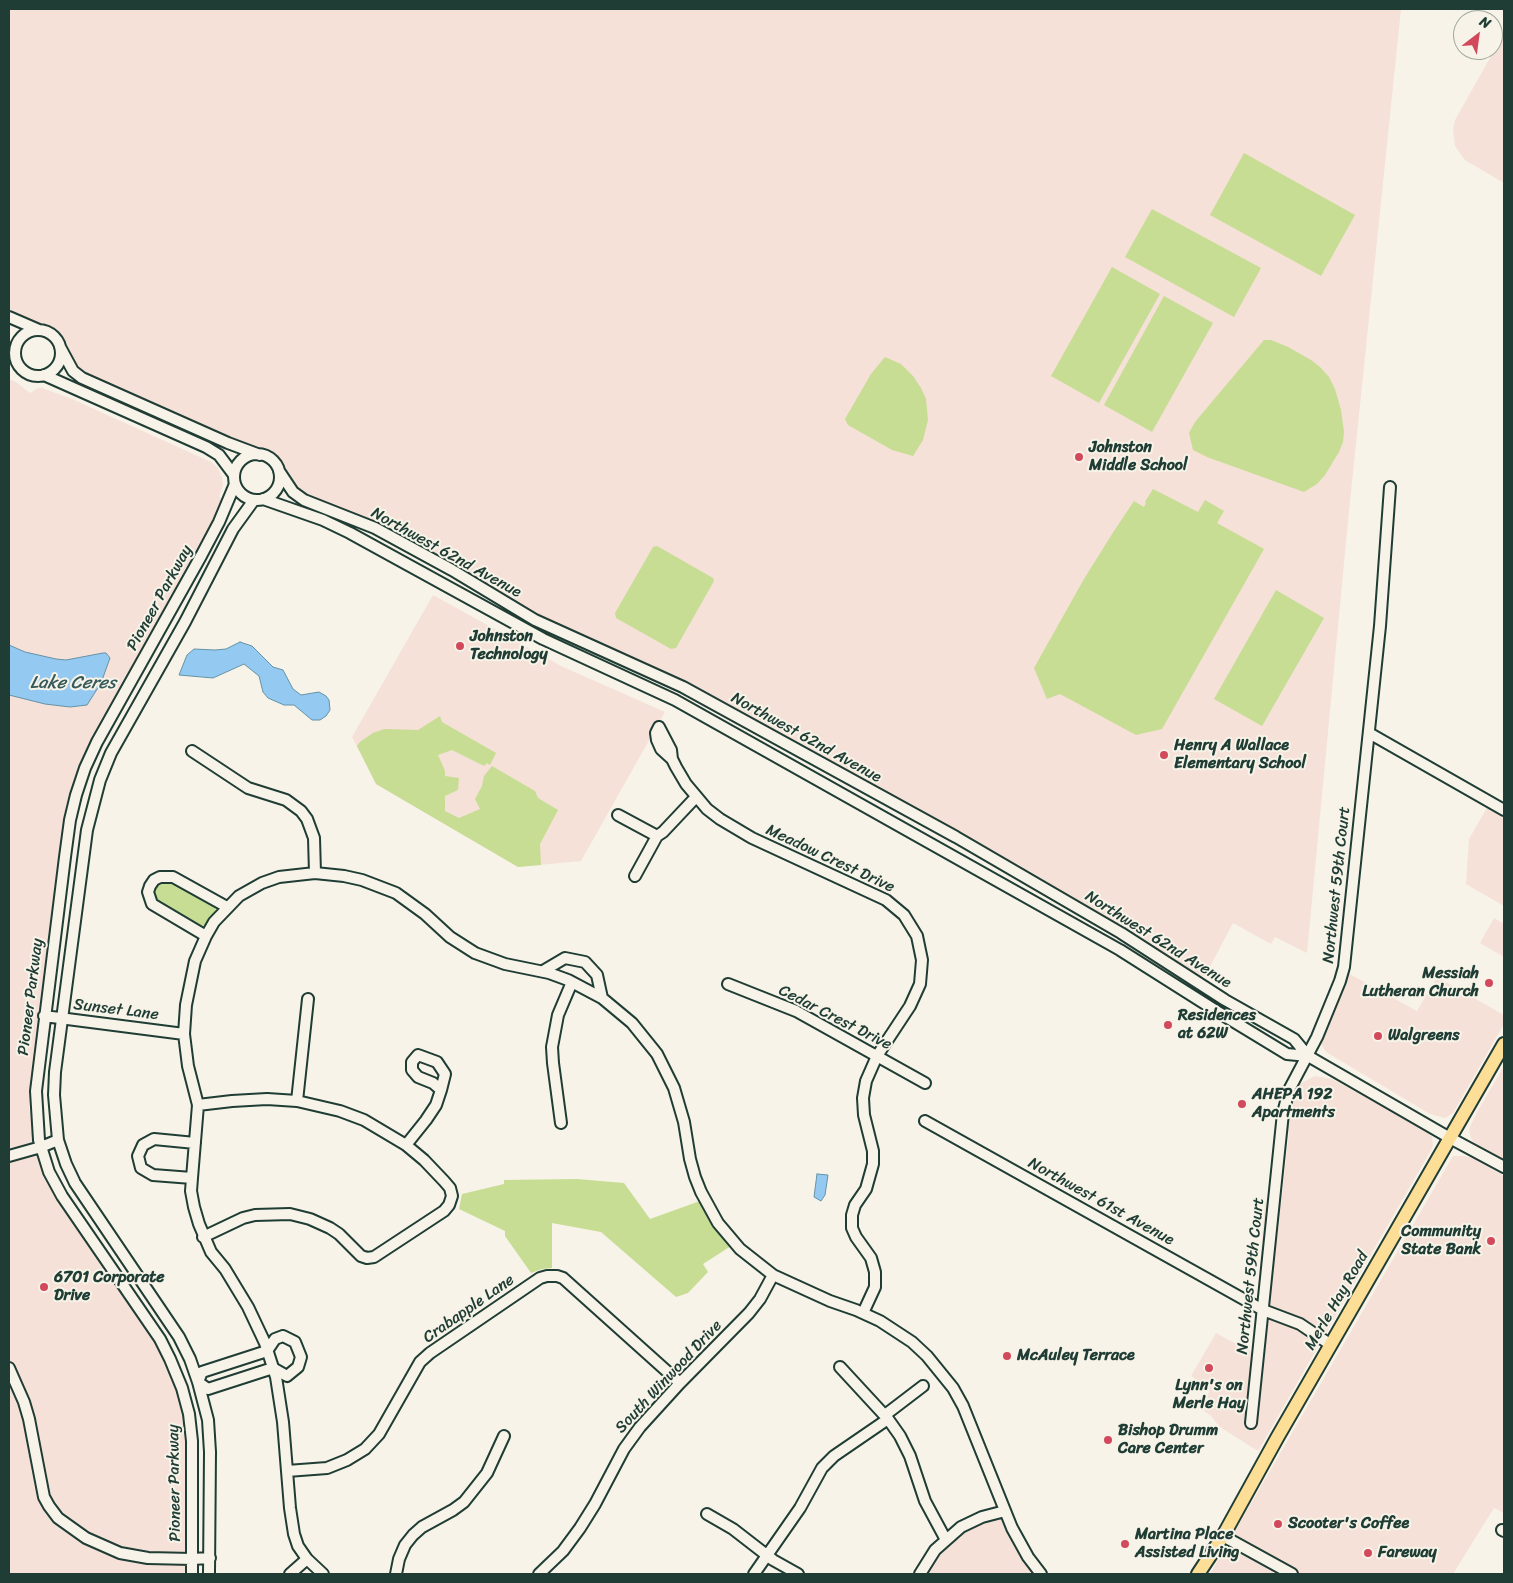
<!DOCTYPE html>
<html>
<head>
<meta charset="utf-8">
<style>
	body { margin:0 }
	#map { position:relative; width:1513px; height:1583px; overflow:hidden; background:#f7f3e8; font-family:Sriracha,sans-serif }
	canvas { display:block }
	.frame { position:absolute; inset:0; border:10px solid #1f3d34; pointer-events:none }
	.north { position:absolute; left:1453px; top:10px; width:50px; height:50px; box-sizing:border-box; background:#f7f3e8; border:1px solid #a1aaa0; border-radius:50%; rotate:30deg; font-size:14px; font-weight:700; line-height:20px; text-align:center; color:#1f3d34 }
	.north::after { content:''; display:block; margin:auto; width:18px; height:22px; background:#d1495b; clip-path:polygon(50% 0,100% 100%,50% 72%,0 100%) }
</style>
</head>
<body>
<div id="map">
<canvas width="1513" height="1583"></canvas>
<div class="frame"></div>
<div class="north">N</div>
</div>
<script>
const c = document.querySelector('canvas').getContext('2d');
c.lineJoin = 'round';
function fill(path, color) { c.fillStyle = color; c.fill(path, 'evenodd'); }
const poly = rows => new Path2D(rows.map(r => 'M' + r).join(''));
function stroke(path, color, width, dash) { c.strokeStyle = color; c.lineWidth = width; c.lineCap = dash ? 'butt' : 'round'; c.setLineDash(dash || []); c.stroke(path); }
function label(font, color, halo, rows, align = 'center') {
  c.font = font + ' Sriracha,sans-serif'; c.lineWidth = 4; c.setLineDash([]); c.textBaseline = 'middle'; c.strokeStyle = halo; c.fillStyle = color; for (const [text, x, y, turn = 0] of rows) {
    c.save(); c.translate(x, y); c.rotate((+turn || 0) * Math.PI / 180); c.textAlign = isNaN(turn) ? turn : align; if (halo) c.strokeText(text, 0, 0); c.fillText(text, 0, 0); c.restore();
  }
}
const built = poly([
	[9,9,1401,9,1348,521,1307,953,1275,937,1271,944,1233,923,1205,976,1192,979,1121,933,683,687,535,620,535,614,461,571,365,519,303,494,296,489,286,474,281,461,274,454,266,450,245,445,231,439,83,373,76,368,67,352,61,336,56,331,9,313],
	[1504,33,1504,183,1465,160,1455,146,1453,130,1455,120],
	[9,379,16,382,30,393,38,388,42,388,72,399,211,462,218,468,222,477,223,485,219,497,228,500,85,768,53,910,29,1108,42,1161,65,1208,162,1349,183,1400,189,1444,188,1574,9,1574],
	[433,595,561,666,665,712,581,861,518,867,376,784,352,737],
	[1488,806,1504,816,1504,906,1466,884,1469,839],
	[1494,918,1504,924,1504,957,1480,943],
	[1346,972,1417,1011,1437,977,1504,1015,1504,1024,1453,1113,1445,1118,1430,1114,1326,1052,1321,1044,1321,1036],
	[1504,1066,1504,1160,1474,1143,1471,1139,1469,1129,1476,1114],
	[1315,1076,1332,1079,1427,1131,1432,1137,1433,1145,1431,1150,1258,1451,1220,1427,1210,1415,1204,1411,1210,1388,1191,1376,1216,1333,1253,1353,1265,1203,1281,1204,1289,1133,1286,1132,1286,1124,1291,1106,1297,1086,1301,1083],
	[1453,1156,1465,1156,1475,1159,1504,1176,1504,1513,1494,1508,1453,1574,1292,1574,1277,1566,1272,1574,1210,1574],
	[1005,1511,1041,1574,920,1574,946,1540]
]);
const green = poly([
	[1244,153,1355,215,1321,276,1210,215],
	[1152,209,1261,268,1234,317,1125,257],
	[1112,267,1160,294,1099,403,1051,376],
	[1164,296,1213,323,1152,432,1104,405],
	[1264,340,1271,340,1288,347,1311,360,1320,367,1329,377,1335,389,1341,410,1344,432,1343,442,1339,452,1325,475,1317,484,1304,492,1207,457,1193,450,1189,433,1195,422],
	[885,357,901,364,913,376,921,388,926,399,928,420,923,440,913,456,892,450,848,425,845,419,871,374],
	[1153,489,1198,512,1205,500,1224,511,1217,523,1264,549,1162,729,1136,735,1060,694,1047,699,1034,668,1084,579,1114,531,1134,501,1144,507,1146,503,1145,502],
	[657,546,713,578,714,581,676,648,671,649,616,618,615,613,653,547],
	[1276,590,1324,618,1262,726,1214,699],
	[440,716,442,722,496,753,490,765,487,763,484,766,452,750,438,755,445,771,445,776,459,778,458,790,445,796,445,811,459,818,480,809,475,799,482,786,484,776,492,766,535,791,538,798,558,810,540,844,541,865,518,867,376,784,357,746,361,741,373,733,384,729,418,730],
	[166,879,215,905,216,912,206,925,200,926,156,901,152,892,155,884],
	[577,1179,624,1183,650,1219,700,1201,714,1225,731,1246,703,1264,708,1272,688,1293,676,1297,601,1232,552,1223,552,1268,542,1269,531,1273,505,1236,505,1231,459,1209,462,1194,504,1184,504,1180]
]);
const water = poly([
	[240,642,252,646,273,667,283,670,293,689,301,695,319,692,326,696,329,700,330,710,326,716,320,720,312,720,294,705,284,705,268,698,263,692,259,676,244,664,213,678,179,675,187,655,194,649,215,650,226,649,240,642],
	[9,645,25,652,56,659,66,660,103,653,106,653,110,658,101,683,87,705,70,707,45,704,9,695,9,645],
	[817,1174,828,1175,825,1195,821,1201,814,1197,817,1174]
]);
const minor = poly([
	[9,317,39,330],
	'15 353a23 23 0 1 1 46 0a23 23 0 1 1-46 0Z',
	[60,347,73,371,82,378,228,443,260,455],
	[44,375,206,447,219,455,234,475],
	'234 477a23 23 0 1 1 46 0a23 23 0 1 1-46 0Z',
	[279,471,293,492,304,500,375,528,452,570,535,620,683,687,956,837,1121,933,1225,1000,1294,1039,1308,1056,1450,1138,1504,1167],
	[263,499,323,520,350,533,543,639,675,700,1120,950,1218,1012,1287,1054,1308,1056],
	[659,727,671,750,672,759,676,767,686,784,707,809,720,819,752,838,886,900,904,915,917,936,922,960,920,984,910,1006,877,1056,866,1081,863,1098,864,1115,873,1151,873,1164,866,1189,855,1205,852,1215,852,1228,856,1237,871,1258,875,1272,875,1287,863,1313],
	[659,727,656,733,657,740,661,749,672,759],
	[1369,733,1504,810],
	[192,751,248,788,286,800,301,811,307,819,314,838,315,873],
	[618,815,657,836],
	[635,876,657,836,663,832,696,797],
	[206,936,152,904,148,892,150,886,154,880,160,877,173,877,227,907],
	[543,971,565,958,585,962,597,975,602,998],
	[728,984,796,1011,925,1083],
	[44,1016,184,1034],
	[418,1055,437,1062,445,1074,441,1090,433,1083,418,1077,412,1070,412,1062,418,1055],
	[297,1101,308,999],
	[198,1105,232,1101,267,1099,297,1101,340,1111,364,1120,406,1145,424,1160,444,1181,450,1188,452,1196,449,1205,444,1211,374,1257,367,1258,361,1256,339,1234,330,1228,310,1219,290,1214,255,1215,243,1218,203,1237],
	[925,1121,1263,1310,1300,1324,1331,1345],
	[561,1123,553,1063,552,1047,558,1015,572,982],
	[406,1145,426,1120,436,1105,441,1090],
	[9,1156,41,1147,58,1140],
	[192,1178,153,1175,141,1168,138,1156,143,1145,154,1139,195,1143],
	[283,1336,295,1342,301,1357,298,1367,287,1376,273,1368,208,1389,198,1382,202,1372,267,1351,275,1339,283,1336],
	[840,1367,888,1419,900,1436,910,1456,925,1501,946,1540],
	[9,1368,24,1402,29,1419,44,1497,49,1506,58,1518,86,1538,120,1553,148,1558,192,1559,210,1558],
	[885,1415,923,1386],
	[1251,1423,1283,1113,1289,1090,1317,1037,1340,981,1344,967,1380,626,1390,487],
	[287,1471,327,1468,347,1460,365,1449,379,1434,420,1362,430,1353,540,1278,547,1276,557,1276,563,1278,680,1383],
	[707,1514,733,1529,773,1560,798,1574],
	[1502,1530,1504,1531],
	[1223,1536,1292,1574],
	[192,1574,192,1441,189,1414,182,1388,170,1359,160,1339,62,1196,49,1172,39,1140,36,1091,65,857,70,820,76,795,85,768,97,742,201,556,219,522,235,484],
	[209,1574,210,1452,208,1420,198,1382,190,1359,179,1337,75,1183,66,1164,58,1140,54,1095,55,1072,87,830,100,780,111,753,185,622,233,529,254,500],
	[290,1574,307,1559],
	[323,1574,307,1559,298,1546,294,1534,290,1508,283,1422,276,1377,265,1343,248,1307,225,1269,211,1252,199,1224,194,1207,191,1191,192,1178,198,1105,188,1066,184,1034,186,1005,195,961,206,936,214,922,239,896,262,883,279,877,315,873,344,876,362,880,396,893,425,914,450,937,475,953,505,964,549,973,568,980,602,998,632,1023,657,1054,674,1088,684,1122,690,1159,695,1177,701,1192,718,1223,740,1249,773,1275,830,1301,856,1310,880,1321,912,1342,927,1356,953,1388,963,1406,1012,1528,1028,1557,1041,1574],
	[396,1574,399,1559,405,1545,413,1535,422,1527,453,1510,464,1502,487,1473,504,1436],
	[539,1574,563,1551,580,1528,595,1504,624,1449,640,1427,680,1383,749,1313,760,1299,773,1275],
	[754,1574,800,1508,822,1468,834,1456,888,1419],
	[920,1574,935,1550,961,1527,982,1517,1005,1511]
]);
const major = poly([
	[1198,1574,1223,1536,1277,1438,1504,1044]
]);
const markers = [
	[1079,457,5,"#d1495b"],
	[460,646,5,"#d1495b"],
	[1164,755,5,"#d1495b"],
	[1489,983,5,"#d1495b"],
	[1168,1025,5,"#d1495b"],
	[1378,1036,5,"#d1495b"],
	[1242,1104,5,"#d1495b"],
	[1491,1241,5,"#d1495b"],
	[44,1287,5,"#d1495b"],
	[1007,1356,5,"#d1495b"],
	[1209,1368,5,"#d1495b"],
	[1108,1440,5,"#d1495b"],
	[1278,1524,5,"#d1495b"],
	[1125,1544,5,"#d1495b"],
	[1368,1553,5,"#d1495b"]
];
const poiNames = [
	["Johnston",1089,448],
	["Middle School",1089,466],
	["Johnston",470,637],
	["Technology",470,655],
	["Henry A Wallace",1174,746],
	["Elementary School",1174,764],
	["Messiah",1479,974,"right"],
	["Lutheran Church",1479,992,"right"],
	["Residences",1178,1016],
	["at 62W",1178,1034],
	["Walgreens",1388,1036],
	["AHEPA 192",1252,1095],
	["Apartments",1252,1113],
	["Community",1481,1232,"right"],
	["State Bank",1481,1250,"right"],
	["6701 Corporate",54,1278],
	["Drive",54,1296],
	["McAuley Terrace",1017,1356],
	["Lynn's on",1209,1386,"center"],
	["Merle Hay",1209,1404,"center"],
	["Bishop Drumm",1118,1431],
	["Care Center",1118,1449],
	["Scooter's Coffee",1288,1524],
	["Martina Place",1135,1535],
	["Assisted Living",1135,1553],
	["Fareway",1378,1553]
];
const streetNames = [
	["Northwest 62nd Avenue",446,553,29],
	["Pioneer Parkway",160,598,-61],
	["Northwest 62nd Avenue",806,738,29],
	["Meadow Crest Drive",830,859,25],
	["Northwest 59th Court",1337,885,-84],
	["Northwest 62nd Avenue",1158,940,32],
	["Pioneer Parkway",31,997,-83],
	["Sunset Lane",116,1010,7],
	["Cedar Crest Drive",835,1018,27],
	["Northwest 61st Avenue",1101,1202,29],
	["Northwest 59th Court",1251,1276,-84],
	["Merle Hay Road",1337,1301,-60],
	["Crabapple Lane",469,1309,-35],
	["South Winwood Drive",669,1377,-47],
	["Pioneer Parkway",175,1483,-91]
];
const waterNames = [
	["Lake Ceres",73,683]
];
fill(built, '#f5e1d7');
fill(green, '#c7dd93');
fill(water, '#94caf2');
stroke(water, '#6592a6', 1);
stroke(minor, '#1f3d34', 14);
stroke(major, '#1f3d34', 16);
stroke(minor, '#f7f3e8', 10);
stroke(major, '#fcde96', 12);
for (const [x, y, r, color] of markers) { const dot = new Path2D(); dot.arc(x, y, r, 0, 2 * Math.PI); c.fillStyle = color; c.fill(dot); stroke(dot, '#f7f3e8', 2); }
label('bold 16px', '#1f3d34', '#f7f3e8', poiNames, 'left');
label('16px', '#1f3d34', '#f7f3e8', streetNames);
label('italic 18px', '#36595a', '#f7f3e8', waterNames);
</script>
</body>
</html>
